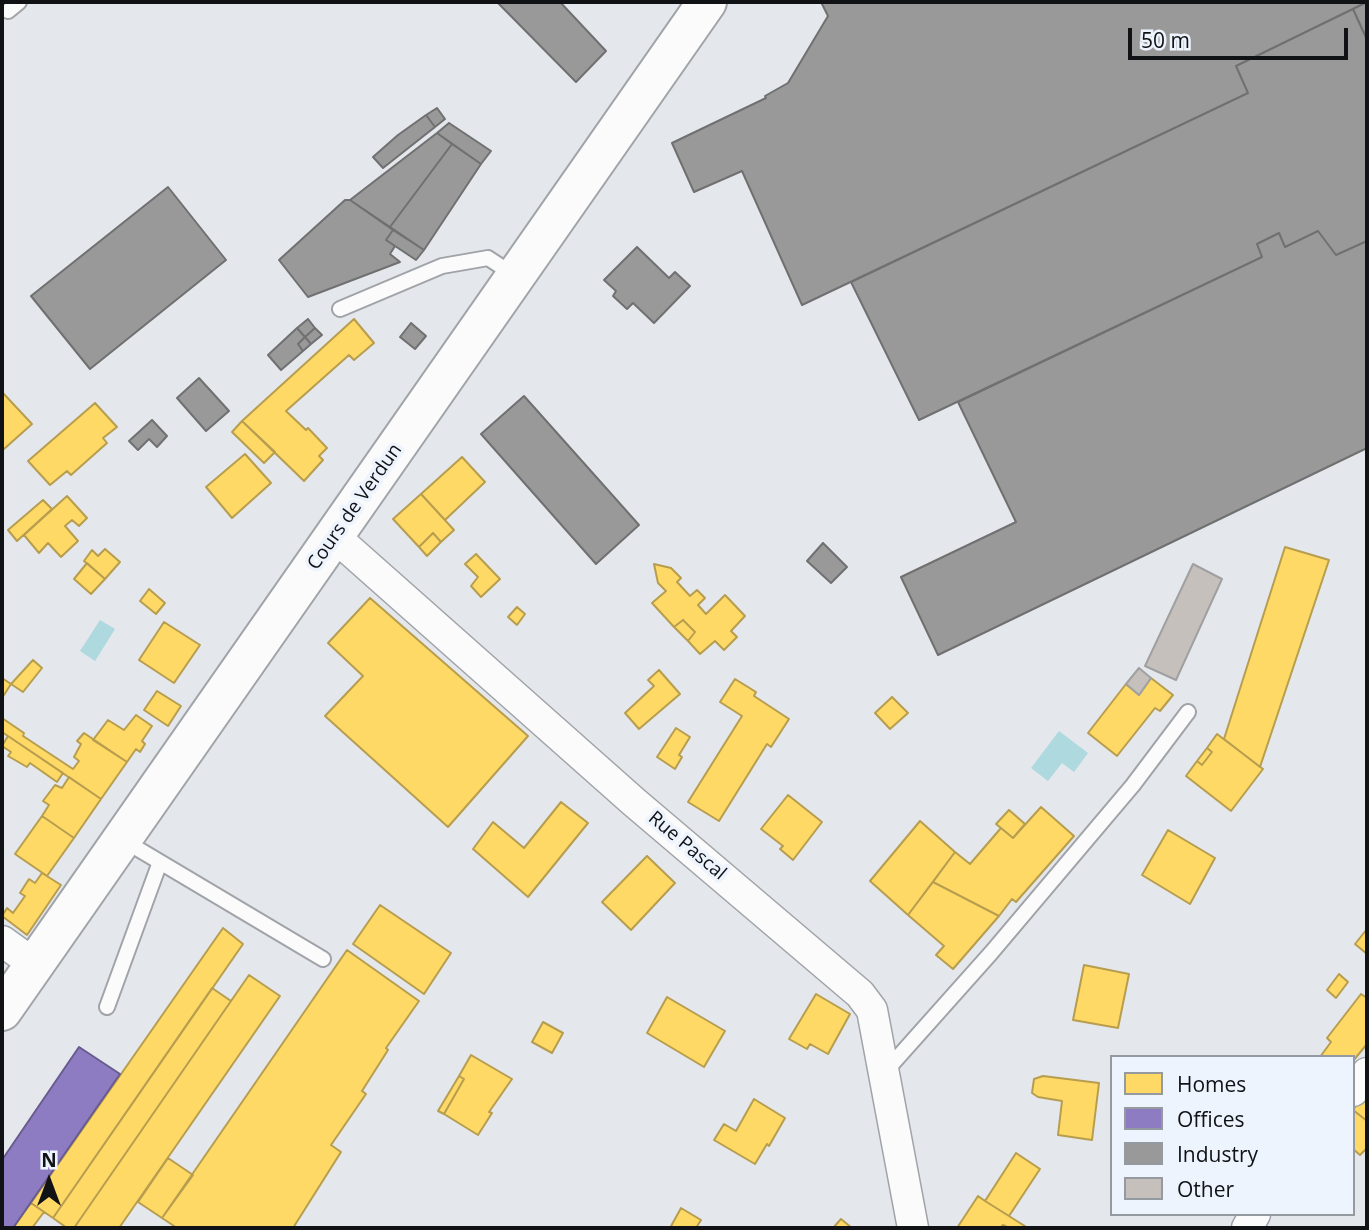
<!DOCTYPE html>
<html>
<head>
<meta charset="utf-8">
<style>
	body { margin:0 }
	#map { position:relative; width:1369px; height:1230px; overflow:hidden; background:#e4e7ec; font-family:"Open Sans",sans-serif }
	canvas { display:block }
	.frame { position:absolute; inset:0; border:4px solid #101215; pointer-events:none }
	.legend { position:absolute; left:1110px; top:1055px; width:245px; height:161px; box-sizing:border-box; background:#eef4fd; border:2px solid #959aa0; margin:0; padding:9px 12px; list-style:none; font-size:21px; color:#101215 }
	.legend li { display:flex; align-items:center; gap:14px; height:35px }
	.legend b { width:35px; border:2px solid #959aa0 }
	.north { position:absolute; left:14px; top:1146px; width:70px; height:70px; -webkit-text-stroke:5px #eef4fd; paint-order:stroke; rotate:0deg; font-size:19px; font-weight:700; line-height:28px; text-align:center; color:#101215 }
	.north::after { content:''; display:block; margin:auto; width:24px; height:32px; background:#101215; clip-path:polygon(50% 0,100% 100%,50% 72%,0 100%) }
	.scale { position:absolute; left:1128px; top:28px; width:220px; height:32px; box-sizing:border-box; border:4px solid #101215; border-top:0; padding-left:9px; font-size:21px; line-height:24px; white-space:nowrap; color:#101215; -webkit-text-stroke:5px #eef4fd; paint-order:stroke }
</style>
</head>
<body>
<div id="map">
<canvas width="1369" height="1230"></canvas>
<div class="frame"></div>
<ul class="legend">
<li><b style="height:19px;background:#ffd966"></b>Homes</li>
<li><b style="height:19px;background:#8e7cc3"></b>Offices</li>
<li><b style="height:19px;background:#999"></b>Industry</li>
<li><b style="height:19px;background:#c5c0bb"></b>Other</li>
</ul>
<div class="north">N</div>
<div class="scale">50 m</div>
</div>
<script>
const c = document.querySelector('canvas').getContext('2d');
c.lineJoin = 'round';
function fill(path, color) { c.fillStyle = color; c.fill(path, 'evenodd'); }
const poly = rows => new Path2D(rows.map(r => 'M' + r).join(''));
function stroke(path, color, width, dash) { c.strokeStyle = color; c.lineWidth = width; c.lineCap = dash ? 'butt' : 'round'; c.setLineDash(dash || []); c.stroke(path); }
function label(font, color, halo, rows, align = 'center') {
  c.font = font + ' "Open Sans",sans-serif'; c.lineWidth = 7; c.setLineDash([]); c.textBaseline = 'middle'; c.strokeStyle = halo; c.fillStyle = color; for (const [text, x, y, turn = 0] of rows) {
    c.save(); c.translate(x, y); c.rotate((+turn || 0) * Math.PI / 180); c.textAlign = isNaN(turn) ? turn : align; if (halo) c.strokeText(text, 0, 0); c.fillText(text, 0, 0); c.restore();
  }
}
const water = poly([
	[100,620,115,629,95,661,80,651],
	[1059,731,1088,753,1074,772,1062,763,1048,781,1031,768]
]);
const homes = poly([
	[354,319,374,343,354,360,349,355,286,411,306,430,308,428,327,448,319,456,323,460,304,481,242,421,354,319],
	[2,392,32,424,4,449,2,447,2,392],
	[95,403,117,427,103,438,107,443,71,475,67,471,50,485,28,461,95,403],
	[242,421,275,452,264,463,232,432,242,421],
	[245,454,271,483,232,518,206,487,245,454],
	[462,457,485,482,445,520,421,494,462,457],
	[421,494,454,530,441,542,433,533,419,547,393,519,421,494],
	[67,496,87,518,79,526,72,520,65,526,78,541,61,557,48,543,39,553,24,535,67,496],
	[43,500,52,509,17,541,8,530,43,500],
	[433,533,441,542,427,556,419,547,433,533],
	[1285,547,1329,560,1260,767,1224,739,1285,547],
	[105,549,120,562,105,579,84,561,92,550,98,556,105,549],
	[476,554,500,579,481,597,471,586,478,577,465,564,476,554],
	[87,563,105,579,91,594,74,579,87,563],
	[654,564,671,568,681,578,677,582,690,596,697,590,705,598,698,605,706,614,725,595,745,616,731,631,737,637,724,650,715,641,700,654,688,641,695,632,683,620,674,627,652,603,666,591,658,583,654,564],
	[149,589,165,603,156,614,140,601,149,589],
	[370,598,528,736,448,827,325,716,363,676,328,643,370,598],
	[517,607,525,614,517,625,508,617,517,607],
	[683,620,695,632,688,641,674,627,683,620],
	[164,622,200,645,174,683,139,660,164,622],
	[33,660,42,668,23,692,11,684,33,660],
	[659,670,680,694,639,729,625,713,654,686,648,680,659,670],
	[2,678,11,684,2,698,2,678],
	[1151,678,1173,695,1160,711,1155,708,1117,756,1088,733,1126,684,1139,695,1151,678],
	[735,679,756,692,754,696,789,719,771,747,767,744,719,821,688,802,742,716,720,702,735,679],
	[157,691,181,706,168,726,144,710,157,691],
	[892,697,908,713,890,729,875,713,892,697],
	[136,715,152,726,142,741,145,744,140,752,136,749,127,762,93,740,108,720,124,730,136,715],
	[2,718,24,733,23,736,73,769,79,761,74,757,81,744,77,741,84,733,127,762,101,799,2,732,2,718],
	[676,728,690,737,679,755,682,757,675,769,657,757,676,728],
	[1217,734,1263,769,1231,811,1186,776,1197,761,1202,765,1212,752,1207,748,1217,734],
	[8,736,63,773,57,782,30,763,27,767,8,756,11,752,2,746,8,736],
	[1207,748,1212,752,1202,765,1197,761,1207,748],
	[69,777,101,799,74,838,42,816,49,805,43,801,55,785,62,788,69,777],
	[788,795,822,822,793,860,780,849,783,846,761,829,788,795],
	[561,802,588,823,528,897,473,849,493,822,524,848,561,802],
	[1041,807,1074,836,1016,902,1012,899,999,916,933,882,955,852,970,864,1001,828,1013,838,1041,807],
	[1009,810,1025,824,1013,838,996,824,1009,810],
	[42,816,74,838,47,876,15,854,42,816],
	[920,821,955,852,908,915,870,881,920,821],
	[1168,830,1215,858,1190,904,1142,875,1168,830],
	[647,856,675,883,631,930,602,902,647,856],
	[42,873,61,885,27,935,2,916,7,908,13,913,25,896,20,893,29,879,35,883,42,873],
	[933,882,999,916,953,969,936,955,944,946,908,915,933,882],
	[380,905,451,953,424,994,353,944,380,905],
	[223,928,243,944,53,1218,31,1203,223,928],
	[1367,929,1367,954,1355,944,1367,929],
	[347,950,419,1001,386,1048,388,1050,362,1091,366,1094,331,1145,341,1152,293,1228,177,1228,162,1218,347,950],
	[1084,965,1129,974,1118,1028,1073,1020,1084,965],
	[1339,974,1348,982,1336,998,1327,990,1339,974],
	[249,975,280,996,119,1228,74,1228,249,975],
	[212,988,231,1001,74,1228,67,1228,53,1218,212,988],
	[816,994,850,1014,828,1054,810,1044,807,1049,789,1039,816,994],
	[1361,994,1367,998,1367,1044,1353,1061,1353,1057,1320,1057,1331,1042,1327,1038,1361,994],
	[667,997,725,1031,704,1067,647,1033,667,997],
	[543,1022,563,1033,552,1053,532,1042,543,1022],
	[471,1055,512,1079,489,1112,492,1113,478,1135,444,1114,464,1079,459,1076,471,1055],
	[459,1076,464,1079,444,1114,438,1111,459,1076],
	[1043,1076,1099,1083,1092,1140,1058,1135,1062,1101,1038,1097,1032,1093,1034,1079,1043,1076],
	[1367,1091,1367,1121,1353,1110,1367,1091],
	[754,1099,785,1118,769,1146,767,1144,755,1164,714,1140,724,1124,736,1131,754,1099],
	[1353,1110,1367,1121,1367,1148,1360,1155,1353,1149,1353,1110],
	[1016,1153,1040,1169,1009,1216,985,1201,1016,1153],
	[168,1158,193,1175,162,1218,138,1202,168,1158],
	[978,1196,985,1201,1028,1228,1009,1228,1003,1225,1000,1228,957,1228,978,1196],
	[31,1203,44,1212,32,1228,13,1228,31,1203],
	[681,1208,701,1220,696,1228,670,1228,681,1208],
	[841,1219,852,1228,833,1228,841,1219]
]);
const offices = poly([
	[79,1047,120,1074,13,1228,2,1228,2,1160,79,1047]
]);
const industry = poly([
	[497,2,560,2,606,51,576,82,497,2],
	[821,2,1367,2,1236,66,1248,93,802,305,742,171,694,192,672,143,766,98,765,96,788,83,828,16,821,2],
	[1367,2,1367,31,1364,33,1353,9,1367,2],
	[1353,9,1367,40,1367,241,1336,255,1318,231,1285,247,1279,233,1257,244,1262,257,919,420,851,282,1248,93,1236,66,1353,9],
	[437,108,445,119,435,127,426,115,437,108],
	[426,115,435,127,383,168,373,157,398,135,426,115],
	[449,123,491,151,481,164,437,133,449,123],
	[437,133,452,144,390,227,350,200,437,133],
	[452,144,481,164,424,250,390,227,452,144],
	[168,187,226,260,90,369,31,296,168,187],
	[345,200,350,200,393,230,386,240,395,246,390,254,400,262,308,297,279,260,345,200],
	[393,230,424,250,416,260,386,240,393,230],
	[1318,231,1336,255,1367,241,1367,448,938,655,901,577,1016,522,958,402,1262,257,1257,244,1279,233,1285,247,1318,231],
	[637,247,669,278,675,272,690,286,654,323,633,303,627,309,613,296,616,291,604,280,637,247],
	[308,319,315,328,305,337,297,328,308,319],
	[411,323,426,336,415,349,400,337,411,323],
	[297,328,305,337,298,344,303,351,281,370,268,355,297,328],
	[315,328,322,335,311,344,305,337,315,328],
	[305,337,311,344,303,351,298,344,305,337],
	[199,378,229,411,206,431,177,398,199,378],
	[524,396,639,525,596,564,481,434,524,396],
	[152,420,167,436,157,447,149,439,138,450,129,441,152,420],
	[823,543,847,567,831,583,807,561,823,543]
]);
const building = poly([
	[1193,564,1222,579,1176,680,1145,666,1193,564],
	[1139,668,1151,678,1139,695,1126,684,1139,668]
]);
const lane = poly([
	[8,11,19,2],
	[340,309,442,266,488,258,514,275],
	[123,840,323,959],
	[107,1007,160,862],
	[884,1073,991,953,1133,785,1188,712]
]);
const street = poly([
	[334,536,634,802,860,994,872,1010,913,1228],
	[2,941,34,964],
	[1353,1091,1367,1073],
	[1247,1228,1255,1214]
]);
const primary = poly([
	[2,1011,707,2]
]);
const streetNames = [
	["Cours de Verdun",355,507,-55],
	["Rue Pascal",687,846,40]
];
fill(water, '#add9df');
fill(homes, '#ffd966');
stroke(homes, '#b79d4e', 2);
fill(offices, '#8e7cc3');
stroke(offices, '#685c8f', 2);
fill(industry, '#999');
stroke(industry, '#707071', 2);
fill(building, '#c5c0bb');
stroke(building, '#a0a0a1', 2);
stroke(lane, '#a0a3a7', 18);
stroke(street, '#a0a3a7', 33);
stroke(primary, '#a0a3a7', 42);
stroke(lane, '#fbfbfc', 14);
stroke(street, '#fbfbfc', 30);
stroke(primary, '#fbfbfc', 38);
label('19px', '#101215', '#eef4fd', streetNames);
</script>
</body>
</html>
